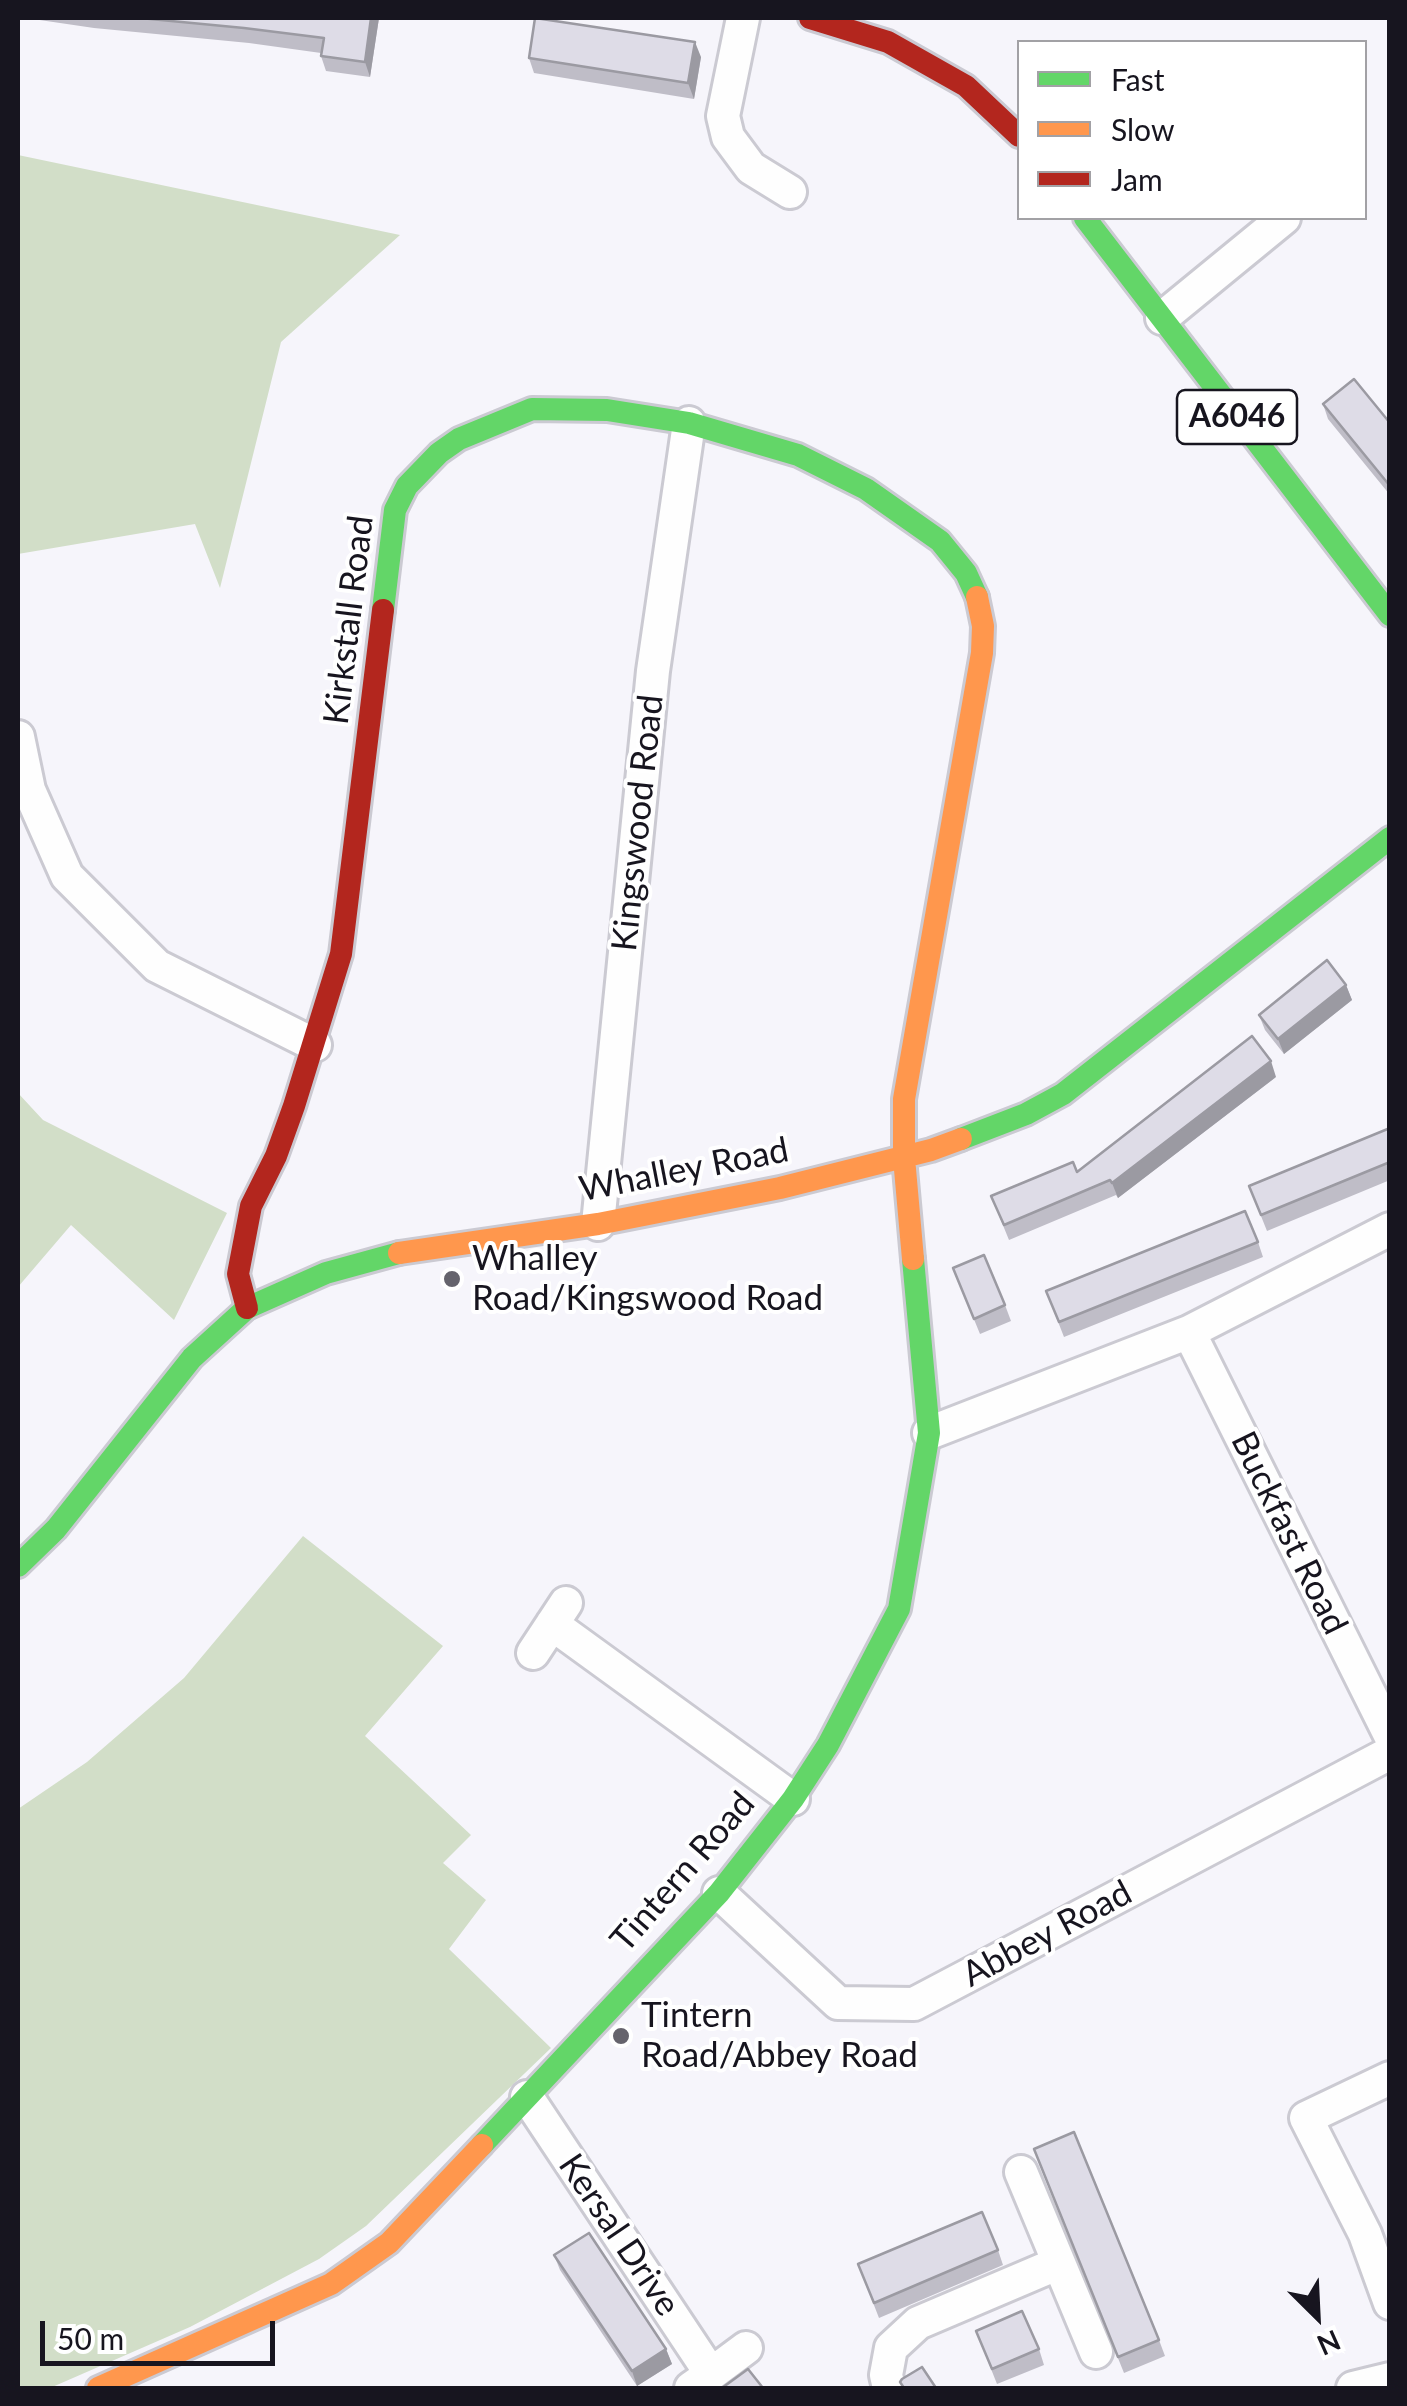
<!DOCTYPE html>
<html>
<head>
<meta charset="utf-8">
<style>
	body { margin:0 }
	#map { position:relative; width:1407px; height:2406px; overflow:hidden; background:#f6f5fb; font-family:Lato,sans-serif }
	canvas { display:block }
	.frame { position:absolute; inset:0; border:20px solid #17151f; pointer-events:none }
	.legend { position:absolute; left:1017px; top:40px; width:350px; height:180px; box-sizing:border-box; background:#fff; border:2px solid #a2a1a5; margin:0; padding:12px 18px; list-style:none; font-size:30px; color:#17151f }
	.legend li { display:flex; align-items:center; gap:20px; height:50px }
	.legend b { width:50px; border:2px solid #a2a1a5 }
	.north { position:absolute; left:1267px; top:2266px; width:100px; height:100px; -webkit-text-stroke:8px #fff; paint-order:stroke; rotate:156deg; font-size:28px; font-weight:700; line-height:40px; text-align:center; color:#17151f }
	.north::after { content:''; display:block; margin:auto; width:35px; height:45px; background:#17151f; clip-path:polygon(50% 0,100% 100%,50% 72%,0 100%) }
	.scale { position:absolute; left:40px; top:2321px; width:235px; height:45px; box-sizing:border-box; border:5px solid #17151f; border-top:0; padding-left:12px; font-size:30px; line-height:35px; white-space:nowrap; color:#17151f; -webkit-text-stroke:8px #fff; paint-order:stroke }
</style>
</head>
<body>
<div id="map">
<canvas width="1407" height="2406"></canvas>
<div class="frame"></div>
<ul class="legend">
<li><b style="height:12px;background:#63d668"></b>Fast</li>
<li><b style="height:12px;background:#ff974d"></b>Slow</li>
<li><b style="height:12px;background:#b3261e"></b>Jam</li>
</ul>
<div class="north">N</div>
<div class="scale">50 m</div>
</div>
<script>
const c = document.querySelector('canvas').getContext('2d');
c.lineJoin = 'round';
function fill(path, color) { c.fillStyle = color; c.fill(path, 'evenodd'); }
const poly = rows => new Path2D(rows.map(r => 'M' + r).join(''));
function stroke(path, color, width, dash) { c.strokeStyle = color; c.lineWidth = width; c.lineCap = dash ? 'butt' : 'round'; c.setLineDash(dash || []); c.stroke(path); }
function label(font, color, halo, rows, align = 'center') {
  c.font = font + ' Lato,sans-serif'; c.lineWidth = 8; c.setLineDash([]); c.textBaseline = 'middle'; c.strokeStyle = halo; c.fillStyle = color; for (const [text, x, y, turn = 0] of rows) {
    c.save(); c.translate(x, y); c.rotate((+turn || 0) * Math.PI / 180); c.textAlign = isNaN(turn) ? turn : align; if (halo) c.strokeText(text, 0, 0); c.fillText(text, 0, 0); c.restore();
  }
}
const green = poly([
	[18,155,400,235,281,342,220,588,195,524,18,554],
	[18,1093,43,1120,227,1213,174,1320,71,1225,18,1287],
	[303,1536,443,1646,365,1736,471,1835,443,1863,486,1900,449,1949,551,2048,366,2226,319,2259,190,2327,50,2388,18,2388,18,1809,87,1762,184,1678]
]);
const street = poly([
	[743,18,723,116,728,137,751,168,790,192],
	[1162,318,1284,218],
	[18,737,29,790,67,876,157,966,315,1045],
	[598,1224,653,671,689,423],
	[1189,1332,1390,1735],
	[929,1433,1189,1332,1390,1229],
	[552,1624,793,1799],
	[533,1653,566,1603],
	[719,1893,838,2003,914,2004,1390,1753],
	[1390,2078,1306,2118,1365,2234,1390,2303],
	[527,2097,711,2374,691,2388],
	[1021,2172,1096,2352],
	[711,2374,746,2348],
	[889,2388,886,2375,891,2348,918,2323,1059,2263],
	[1353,2388,1390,2379]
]);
const fast = poly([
	[1085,218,1390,615],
	[383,610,395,510,407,486,439,453,459,439,532,409,607,410,689,423,798,455,866,489,940,541,966,573,977,597],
	[961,1139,1026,1114,1063,1094,1390,838],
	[18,1566,56,1529,192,1358,247,1308,326,1273,399,1253],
	[482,2145,719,1893,793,1799,828,1745,899,1609,929,1433,913,1259]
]);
const slow = poly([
	[399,1253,598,1224,780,1188,931,1150,961,1139],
	[913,1259,904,1158,904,1099,982,653,983,626,977,597],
	[98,2388,331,2284,389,2243,482,2145]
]);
const jam = poly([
	[810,18,888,42,966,86,1019,136],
	[247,1308,238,1274,251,1206,276,1156,294,1106,341,954,383,610]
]);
const wall = poly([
	[26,18,379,18,370,77,326,71,321,56,321,53,249,43,94,28],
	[701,57,694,99,534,73,529,58],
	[1323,404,1390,423,1390,495,1328,419],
	[1346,985,1352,1000,1284,1054,1265,1030,1259,1015],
	[1276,1077,1118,1198,1116,1195,1009,1240,991,1196,1077,1172],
	[1390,1128,1390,1180,1267,1231,1249,1186],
	[1258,1242,1263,1257,1064,1337,1046,1291],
	[953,1268,1005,1305,1011,1321,980,1334],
	[1040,2164,1159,2340,1165,2356,1124,2373],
	[998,2250,1003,2265,879,2318,858,2264],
	[554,2255,666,2349,672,2364,637,2386,560,2270],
	[976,2331,1039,2349,1044,2365,997,2384]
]);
const shadedWall = poly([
	[371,18,379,18,370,77,365,62],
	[695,42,701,57,694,99,688,83],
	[1346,985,1352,1000,1284,1054,1278,1039],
	[1271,1061,1276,1077,1118,1198,1112,1183],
	[666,2349,672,2364,637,2386,632,2371]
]);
const building = poly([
	[140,18,371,18,365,62,321,56,324,38,244,28,140,18],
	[535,18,695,42,688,83,529,58,535,18],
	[1354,379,1390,423,1390,486,1323,404,1354,379],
	[1327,960,1346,985,1278,1039,1259,1015,1327,960],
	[1252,1036,1271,1061,1112,1183,1110,1180,1004,1225,991,1196,1073,1162,1077,1172,1252,1036],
	[1390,1128,1390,1162,1261,1215,1249,1186,1390,1128],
	[1245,1211,1258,1242,1059,1322,1046,1291,1245,1211],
	[984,1255,1005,1305,974,1319,953,1268,984,1255],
	[1074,2132,1159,2340,1118,2357,1034,2149,1074,2132],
	[982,2212,998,2250,874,2303,858,2264,982,2212],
	[589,2233,666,2349,632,2371,554,2255,589,2233],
	[1022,2311,1039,2349,992,2369,976,2331,1022,2311],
	[922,2367,936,2388,904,2388,900,2382,902,2379,922,2367],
	[748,2369,763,2388,722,2388,748,2369]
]);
const markers = [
	[452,1279,10,"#65636c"],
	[621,2036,10,"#65636c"]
];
const shields = [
	[1237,417,120]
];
const shieldNames = [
	["A6046",1237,417]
];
const streetNames = [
	["Kirkstall Road",349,620,-83],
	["Kingswood Road",638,823,-84],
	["Whalley Road",684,1170,-11],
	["Buckfast Road",1289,1533,64],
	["Tintern Road",683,1872,-49],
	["Abbey Road",1047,1934,-28],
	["Kersal Drive",619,2235,56]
];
const poiNames = [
	["Whalley",472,1259],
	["Road/Kingswood Road",472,1299],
	["Tintern",641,2016],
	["Road/Abbey Road",641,2056]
];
fill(green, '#d2dec8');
stroke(street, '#cbcad2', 38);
stroke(fast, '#cbcad2', 28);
stroke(slow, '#cbcad2', 28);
stroke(jam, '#cbcad2', 28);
stroke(street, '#fefefe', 32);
stroke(fast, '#63d668', 22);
stroke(slow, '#ff974d', 22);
stroke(jam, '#b3261e', 22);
fill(wall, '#bfbdc7');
fill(shadedWall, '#9b9aa2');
fill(building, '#dedce7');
stroke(building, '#9b9aa2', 2.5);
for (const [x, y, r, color] of markers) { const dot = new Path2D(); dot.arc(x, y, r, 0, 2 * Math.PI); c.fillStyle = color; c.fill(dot); stroke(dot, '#fff', 4); }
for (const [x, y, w] of shields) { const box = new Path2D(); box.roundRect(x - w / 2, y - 27, w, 54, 8); c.fillStyle = '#fff'; c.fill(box); stroke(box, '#17151f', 2.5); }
label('bold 32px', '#17151f', null, shieldNames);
label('35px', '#17151f', '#fff', streetNames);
label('35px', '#17151f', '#fff', poiNames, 'left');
</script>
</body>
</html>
